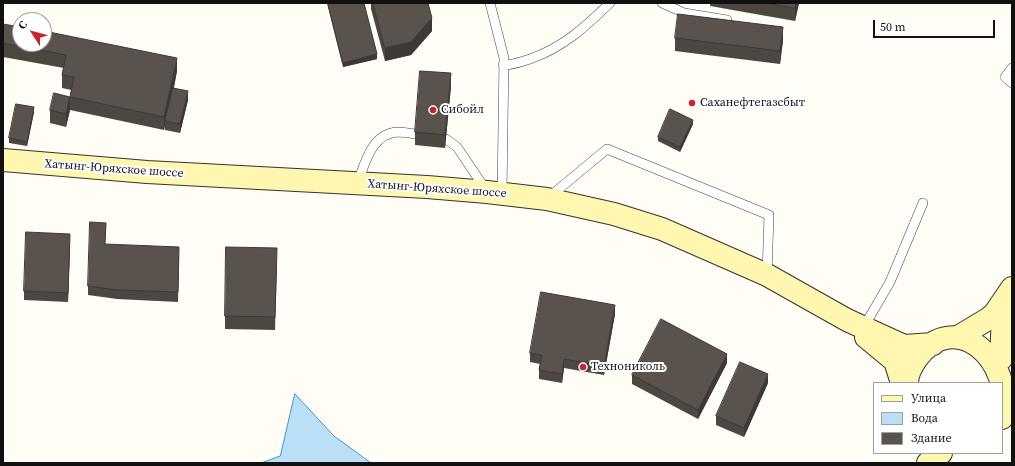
<!DOCTYPE html>
<html>
<head>
<meta charset="utf-8">
<style>
	body { margin:0 }
	#map { position:relative; width:1015px; height:466px; overflow:hidden; background:#fffdf5; font-family:"Source Serif 4",serif }
	canvas { display:block }
	.frame { position:absolute; inset:0; border:4px solid #111; pointer-events:none }
	.legend { position:absolute; left:873px; top:382px; width:130px; height:72px; box-sizing:border-box; background:#fff; border:1px solid #a0a0a0; margin:0; padding:5px 7px; list-style:none; font-size:12px; color:#111 }
	.legend li { display:flex; align-items:center; gap:8px; height:20px }
	.legend b { width:20px; border:1px solid #a0a0a0 }
	.north { position:absolute; left:12px; top:12px; width:40px; height:40px; box-sizing:border-box; background:#fff; border:1px solid #a0a0a0; border-radius:50%; rotate:306deg; font-size:11px; font-weight:700; line-height:16px; text-align:center; color:#111 }
	.north::after { content:''; display:block; margin:auto; width:14px; height:18px; background:#c4262e; clip-path:polygon(50% 0,100% 100%,50% 72%,0 100%) }
	.scale { position:absolute; left:873px; top:20px; width:122px; height:18px; box-sizing:border-box; border:2px solid #111; border-top:0; padding-left:5px; font-size:12px; line-height:14px; white-space:nowrap; color:#111; -webkit-text-stroke:3px #fff; paint-order:stroke }
</style>
</head>
<body>
<div id="map">
<canvas width="1015" height="466"></canvas>
<div class="frame"></div>
<ul class="legend">
<li><b style="height:5px;background:#fff6b0"></b>Улица</li>
<li><b style="height:11px;background:#b9e0f7"></b>Вода</li>
<li><b style="height:11px;background:#5a524d"></b>Здание</li>
</ul>
<div class="north">С</div>
<div class="scale">50 m</div>
</div>
<script>
const ctx = document.querySelector('canvas').getContext('2d');
ctx.lineJoin = 'round';
function fillPath(path, color) { ctx.fillStyle = color; ctx.fill(path, 'evenodd'); }
function trace(path, color, width, dash) { ctx.strokeStyle = color; ctx.lineWidth = width; ctx.lineCap = dash ? 'butt' : 'round'; ctx.setLineDash(dash || []); ctx.stroke(path); }
function write(font, color, halo, rows, align = 'center') {
  ctx.font = font + ' "Source Serif 4",serif'; ctx.lineWidth = 4; ctx.setLineDash([]); ctx.textBaseline = 'middle'; ctx.strokeStyle = halo; ctx.fillStyle = color; for (const [text, x, y, turn = 0] of rows) {
    ctx.save(); ctx.translate(x, y); ctx.rotate((+turn || 0) * Math.PI / 180); ctx.textAlign = isNaN(turn) ? turn : align; if (halo) ctx.strokeText(text, 0, 0); ctx.fillText(text, 0, 0); ctx.restore();
  }
}
const water = new Path2D(`
	M295 394 334 436 371 463H261L280 456Z`);
fillPath(water, '#b9e0f7');
trace(water, '#3f96cf', 1);
const lane = new Path2D(`
	M490 3 504 58 502 193
	M662 3 684 13 727 20
	M503 65C513 65 521 62 530 59 564 47 585 27 610 3
	M1012 68 1005 77 1012 83
	M446 139 457 147 486 190
	M357 184C365 164 371 134 397 132 402 132 409 133 415 134
	M548 198 607 149 769 215 767 275
	M869 329V318L890 282 923 203`);
const secondary = new Path2D(`
	M3 160 147 172 427 187 487 192 547 199 614 214 662 229 767 275 847 320 904 346 933 344
	M866 337 895 361 902 383
	M958 337 988 319 995 313 1012 288
	M1001 359 1003 315 1009 298
	M907 383C907 374 912 365 917 358 955 307 1015 359 1002 418
	M928 463 936 455 941 453`);
trace(lane, '#444', 10);
trace(secondary, '#333', 24);
trace(lane, '#fff', 9);
trace(secondary, '#fff6b0', 22);
fillPath(new Path2D(`
	M327 3H364L377 59 343 67Z
	M371 3H428L432 31 411 55 385 61 371 9Z
	M710 3H799L795 21 710 6Z
	M3 24 177 71 174 88 188 100 180 133 165 130V125L164 130 70 110 66 127 50 123V110L70 97 71 90 62 88V75L64 68 3 57Z
	M675 38 783 40 780 64 675 51Z
	M451 86 445 148 415 145V132Z
	M34 112 27 146 9 143V138Z
	M693 124 680 152 658 141V137Z
	M70 244 68 302 24 300V291Z
	M105 244 179 256 178 302 117 299 88 295V286Z
	M277 261 275 330 225 329V316Z
	M615 314 604 375 564 368 562 383 539 379V370L540 364 530 362V353Z
	M727 363 698 419 632 384V375Z
	M768 383 744 437 716 425V416Z`), '#4d4742');
fillPath(new Path2D(`
	M796 3H799L795 21V8Z
	M432 18V31L411 55 385 61V48Z
	M783 27V40L780 64V51Z
	M377 54V59L343 67V63Z
	M177 58V71L166 121H165V125L164 130V117Z
	M451 73V86L445 148V135Z
	M188 91V100L180 133V124Z
	M70 97V110L66 127V114Z
	M34 107V112L27 146V142Z
	M693 120V124L680 152V147Z
	M70 234V244L68 302V293Z
	M615 305V314L604 375V366Z
	M727 354V363L698 419V410Z
	M564 359V368L562 383V374Z
	M768 374V383L744 437V428Z`), '#3f3936');
const building = new Path2D(`
	M328 3H364L377 54 343 63Z
	M373 3H428L432 18 411 42 385 48Z
	M766 3H796L795 8Z
	M678 14 783 27 780 51 675 38Z
	M3 24 20 27V44H44V31L177 58 164 117 70 97 74 77 62 75 66 55 3 43Z
	M420 71 451 73 445 135 415 132Z
	M173 88 188 91 180 124 165 121Z
	M54 93 70 97 66 114 50 110Z
	M16 104 34 107 27 142 9 138Z
	M670 109 693 120 680 147 658 137Z
	M90 222 106 223 105 244 179 247 178 292 117 290 88 286Z
	M26 232 70 234 68 293 24 291Z
	M226 247 277 248 275 317 225 316Z
	M541 292 615 305 604 366 564 359 562 374 539 370 542 355 530 353Z
	M661 319 727 354 698 410 632 375Z
	M740 362 768 374 744 428 716 416Z`);
fillPath(building, '#5a524d');
trace(building, '#3f3936', 1);
for (const [x, y, r, color] of [
	[692,103,4,"#c4262e"],
	[433,110,4,"#c4262e"],
	[583,367,4,"#c4262e"]
]) { const dot = new Path2D(); dot.arc(x, y, r, 0, 2 * Math.PI); ctx.fillStyle = color; ctx.fill(dot); trace(dot, '#fff', 1.5); }
write('12px', '#111', '#fff', [
	["Саханефтегазсбыт",700,103],
	["Сибойл",441,110],
	["Технониколь",591,367]
], 'left');
write('12px', '#111', '#fff', [
	["Хатынг-Юряхское шоссе",114,169,4],
	["Хатынг-Юряхское шоссе",437,189,4]
]);
</script>
</body>
</html>
